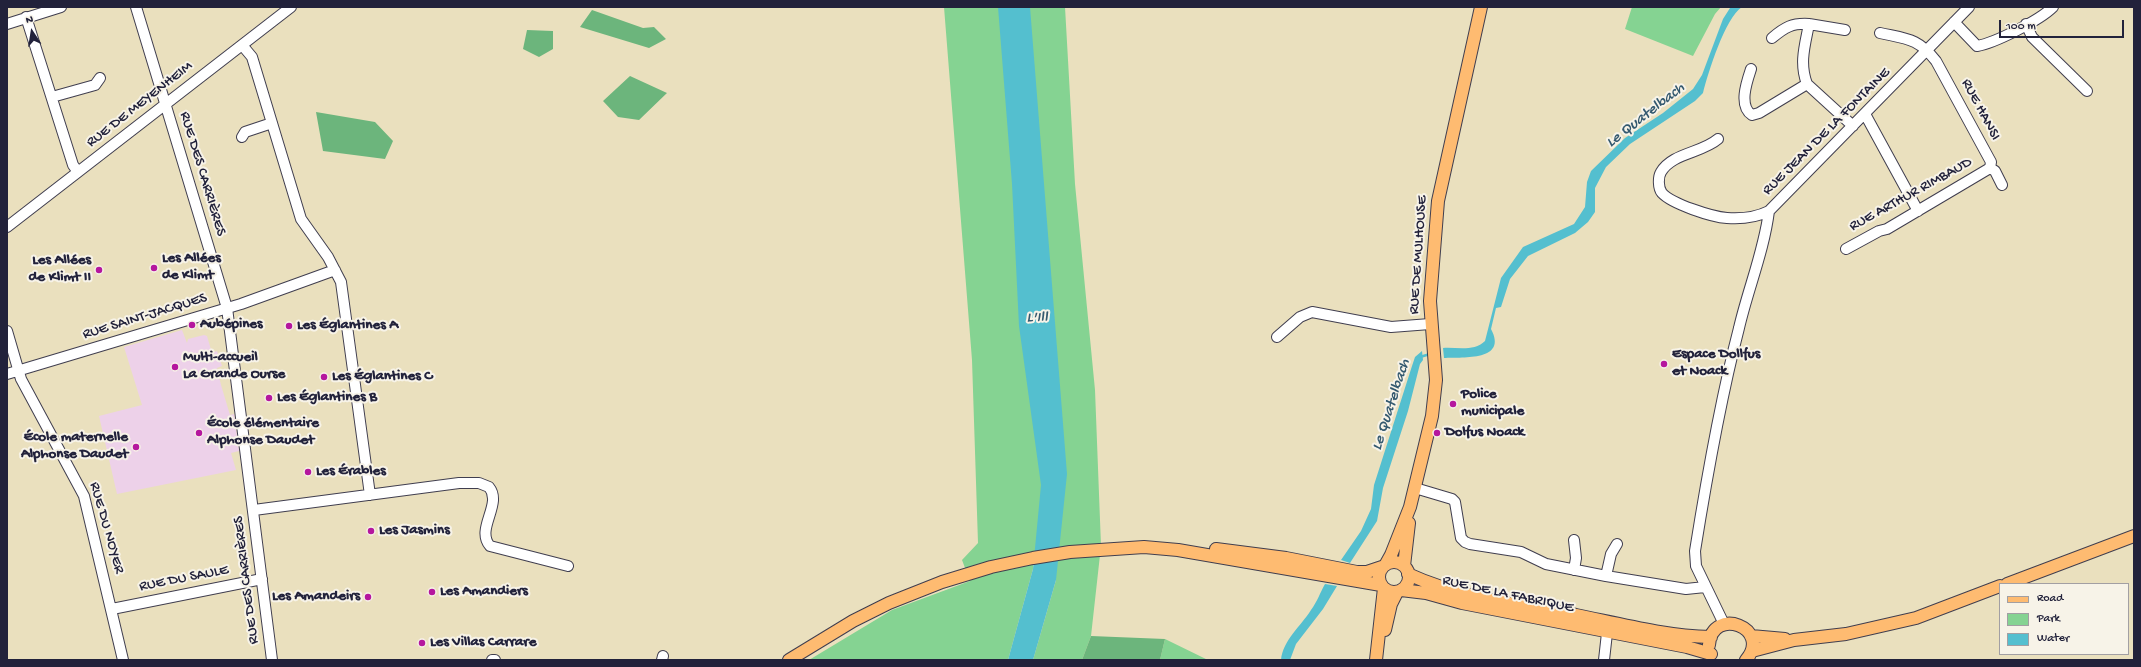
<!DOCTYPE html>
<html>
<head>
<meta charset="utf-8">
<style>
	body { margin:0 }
	#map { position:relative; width:2141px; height:667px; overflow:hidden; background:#eae0be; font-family:"Gochi Hand",sans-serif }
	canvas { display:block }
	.frame { position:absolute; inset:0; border:8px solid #22223b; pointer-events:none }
	.legend { position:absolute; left:1999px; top:583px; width:130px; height:72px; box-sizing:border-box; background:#f7f3e8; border:1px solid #a29fa3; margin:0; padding:5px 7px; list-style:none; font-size:12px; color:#22223b }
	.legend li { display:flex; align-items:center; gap:8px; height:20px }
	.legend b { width:20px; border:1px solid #a29fa3 }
	.north { position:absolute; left:12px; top:12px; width:40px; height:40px; -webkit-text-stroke:3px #f7f3e8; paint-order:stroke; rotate:348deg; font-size:11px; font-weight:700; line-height:16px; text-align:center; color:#22223b }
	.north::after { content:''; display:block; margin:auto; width:14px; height:18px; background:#22223b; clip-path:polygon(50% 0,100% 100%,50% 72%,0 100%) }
	.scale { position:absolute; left:1999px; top:20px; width:125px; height:18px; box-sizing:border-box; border:2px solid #22223b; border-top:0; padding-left:5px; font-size:12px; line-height:14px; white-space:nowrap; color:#22223b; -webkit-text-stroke:3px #f7f3e8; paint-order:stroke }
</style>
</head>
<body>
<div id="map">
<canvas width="2141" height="667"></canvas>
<div class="frame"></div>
<ul class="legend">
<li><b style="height:5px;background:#febb71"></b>Road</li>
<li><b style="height:11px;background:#85d392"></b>Park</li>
<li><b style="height:11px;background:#54bfcf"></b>Water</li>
</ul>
<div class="north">N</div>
<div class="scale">100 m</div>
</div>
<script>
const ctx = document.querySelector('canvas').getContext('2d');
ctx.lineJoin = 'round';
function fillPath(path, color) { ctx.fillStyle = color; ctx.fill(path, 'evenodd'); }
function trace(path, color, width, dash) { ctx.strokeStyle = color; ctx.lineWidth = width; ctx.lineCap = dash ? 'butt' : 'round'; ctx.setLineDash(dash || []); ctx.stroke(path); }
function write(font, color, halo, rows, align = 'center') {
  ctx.font = font + ' "Gochi Hand",sans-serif'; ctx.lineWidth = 4; ctx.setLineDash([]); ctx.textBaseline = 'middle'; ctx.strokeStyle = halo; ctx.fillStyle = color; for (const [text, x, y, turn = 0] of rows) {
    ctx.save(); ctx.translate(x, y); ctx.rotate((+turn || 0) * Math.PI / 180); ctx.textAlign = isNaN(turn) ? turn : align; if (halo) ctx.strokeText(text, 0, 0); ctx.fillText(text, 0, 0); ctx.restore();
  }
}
fillPath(new Path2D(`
	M182 330 187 343 188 339 204 335 207 336 212 353 217 351 222 366 217 368 221 385 230 415 234 414 239 451 231 453 236 470 117 494 99 416 142 405 124 347Z`), '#edd1e9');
fillPath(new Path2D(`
	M944 7H1065L1075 184 1095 390 1101 546 1091 636 1082 660H1033L1056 580 1034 553 1033 569 1008 660H809L892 610 970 581 962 560 978 543 972 360Z
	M1632 7H1721L1715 14 1693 56 1625 29Z
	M1165 639 1208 660H1160Z`), '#85d392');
fillPath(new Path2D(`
	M592 10 643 28 654 27 666 39 649 48 580 27Z
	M527 30 553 31V49L539 57 523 49Z
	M630 76 667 93 639 120 618 117 603 101Z
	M316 112 375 122 393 141 385 159 323 151Z
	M1091 636 1165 639 1160 660H1082Z`), '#6cb57c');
fillPath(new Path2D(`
	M998 7H1030L1067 474 1056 580 1033 660H1008L1033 569 1041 485 1019 326 1012 184Z
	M1742 7C1725 18 1708 73 1703 93L1695 101 1630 144 1606 167 1595 188V212L1588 222 1575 233 1528 256 1510 279 1501 307 1496 308 1491 329C1508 361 1464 357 1444 358L1443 348C1457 347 1474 352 1485 341L1501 278 1523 247 1574 224 1585 207 1587 182 1591 171 1625 138 1663 113 1693 89 1702 75 1723 19 1730 8Z
	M1422 351 1423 360 1420 364 1408 411 1383 488 1377 521 1350 563 1341 560 1361 531 1371 509 1374 485 1412 366 1415 357Z
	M1325 584 1337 586 1323 609 1296 644 1290 660H1281C1283 640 1301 626 1311 610 1317 602 1320 593 1325 584Z`), '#54bfcf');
trace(new Path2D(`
	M1420 357 1430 354`), '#54bfcf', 2.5);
const minor = new Path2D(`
	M136 7 227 308 272 660
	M26 17 73 165 78 172
	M1954 22 1977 46C1995 43 2040 20 2053 7
	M7 24 61 7
	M1809 24 1845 30
	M2026 24 2032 37 2087 91
	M1880 33C1907 39 1918 38 1936 61L1991 162 1990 168
	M242 45 252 57 301 219 328 257 341 282 370 495
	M1751 69C1747 81 1738 106 1752 115L1759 113 1807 84C1799 63 1805 45 1809 24 1792 23 1785 27 1772 38
	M1807 84 1853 126
	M52 97 95 85 100 78
	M1865 114 1918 211
	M242 137 245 132 272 123
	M1718 139C1702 153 1672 153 1661 172 1658 177 1658 188 1662 193 1672 204 1712 217 1727 218 1741 219 1757 217 1769 211L1969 7
	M1990 168 1995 171 2002 185
	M7 227 291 7
	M1846 249 1879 231 1887 229 1990 168
	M7 331 21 379 84 496 123 660
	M1277 337 1300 317 1312 312 1391 327 1430 324
	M7 374 241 304 335 270
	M1415 488 1452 499 1455 502 1461 538 1465 542 1470 544 1521 552 1546 564 1606 576 1686 589 1705 587
	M254 510 459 483H479L489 487C503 504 475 529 490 546L568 566
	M1574 540 1576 558 1574 570
	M1606 576 1611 554 1617 544
	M112 609 262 579
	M1724 624 1696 566 1695 551C1707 476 1720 401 1739 328 1748 289 1764 251 1769 211
	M492 660H495
	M662 660 663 656
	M1604 660 1607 633`);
const major = new Path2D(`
	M1216 549 1286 558 1357 572H1367L1382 567
	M1379 577a15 15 0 1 1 30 0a15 15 0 1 1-30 0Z
	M1386 564 1391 555 1410 507 1432 416 1436 380 1430 301 1438 201 1481 7
	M1404 566 1409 523
	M1408 574C1460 598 1520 605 1576 615 1620 624 1666 636 1711 637
	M2007 584 2134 536
	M1401 590 1426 593 1462 603 1687 647 1711 654
	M1385 630 1391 604 1397 592
	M1751 636 1785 639
	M1709 645C1712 605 1773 628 1746 660
	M1752 651 1794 640 1846 634 1916 618 2000 586
	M789 660 853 621 889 603 942 582 991 567 1033 558 1070 552 1144 547 1178 550 1381 585
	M1376 660 1384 588`);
trace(minor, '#403e4f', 12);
trace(major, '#403e4f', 14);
trace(minor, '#fff', 10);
trace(major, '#febb71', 12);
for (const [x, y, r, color] of [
	[154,268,4,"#b5179e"],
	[99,270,4,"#b5179e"],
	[192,325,4,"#b5179e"],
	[289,326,4,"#b5179e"],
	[1664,364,4,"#b5179e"],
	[175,367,4,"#b5179e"],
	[324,377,4,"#b5179e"],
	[269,398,4,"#b5179e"],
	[1453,404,4,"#b5179e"],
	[199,433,4,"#b5179e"],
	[1437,433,4,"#b5179e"],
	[136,447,4,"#b5179e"],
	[308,472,4,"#b5179e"],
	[371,531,4,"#b5179e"],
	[432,592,4,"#b5179e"],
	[368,597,4,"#b5179e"],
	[422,643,4,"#b5179e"]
]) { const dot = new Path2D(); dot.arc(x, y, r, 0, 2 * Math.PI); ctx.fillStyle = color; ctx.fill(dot); trace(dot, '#f7f3e8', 1.5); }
write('15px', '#22223b', '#f7f3e8', [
	["RUE DE MEYENHEIM",140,105,-38],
	["RUE HANSI",1980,110,62],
	["RUE JEAN DE LA FONTAINE",1827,132,-45],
	["RUE DES CARRIÈRES",202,174,73],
	["RUE ARTHUR RIMBAUD",1911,195,-29],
	["RUE DE MULHOUSE",1419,255,-86],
	["RUE SAINT-JACQUES",145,317,-17],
	["RUE DU NOYER",106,528,74],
	["RUE DU SAULE",184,579,-11],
	["RUE DES CARRIÈRES",247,580,-97],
	["RUE DE LA FABRIQUE",1508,595,12]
]);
write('bold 15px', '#22223b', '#f7f3e8', [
	["Les Allées",162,259],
	["de Klimt",162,276],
	["Les Allées",91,261,"right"],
	["de Klimt II",91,278,"right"],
	["Aubépines",200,325],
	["Les Églantines A",297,326],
	["Espace Dollfus",1672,355],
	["et Noack",1672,372],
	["Multi-accueil",183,358],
	["La Grande Ourse",183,375],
	["Les Églantines C",332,377],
	["Police",1461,395],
	["municipale",1461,412],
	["Les Églantines B",277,398],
	["École élémentaire",207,424],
	["Alphonse Daudet",207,441],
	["Dolfus Noack",1445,433],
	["École maternelle",128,438,"right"],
	["Alphonse Daudet",128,455,"right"],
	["Les Érables",316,472],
	["Les Jasmins",379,531],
	["Les Amandiers",440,592],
	["Les Amandeirs",360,597,"right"],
	["Les Villas Carrare",430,643]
], 'left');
write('italic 16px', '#34596f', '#f7f3e8', [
	["Le Quatelbach",1646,116,-38],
	["L'Ill",1037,319],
	["Le Quatelbach",1392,405,-72]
]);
</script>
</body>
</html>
